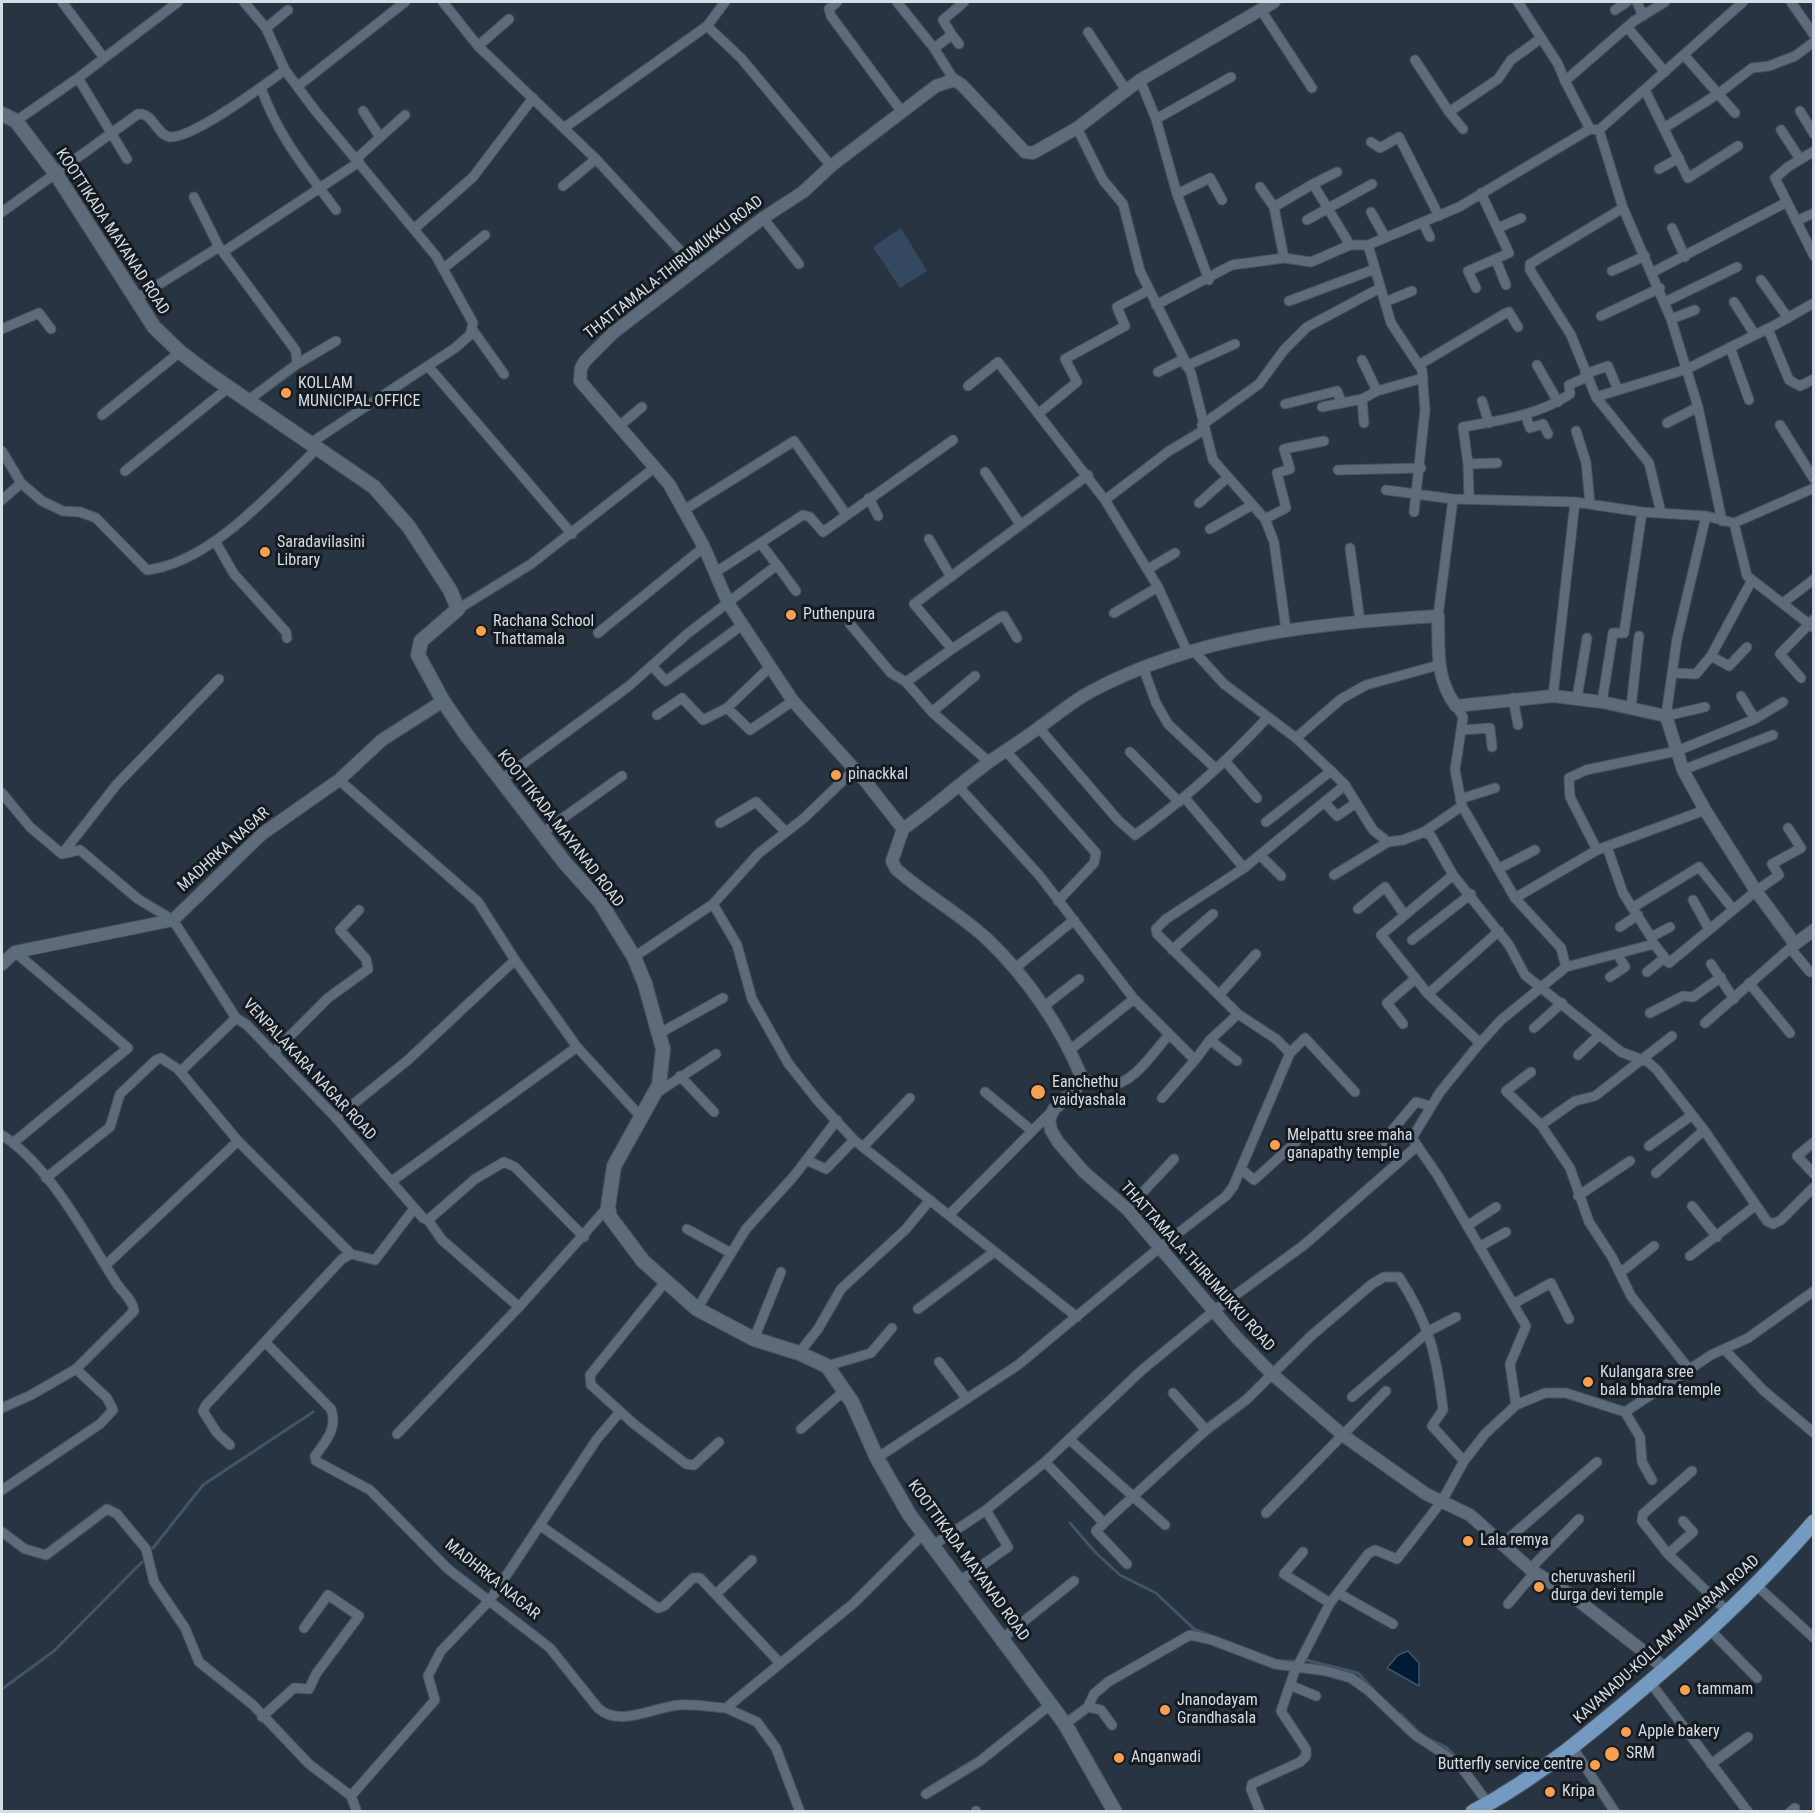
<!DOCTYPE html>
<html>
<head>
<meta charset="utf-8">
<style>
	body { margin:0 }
	#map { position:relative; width:1815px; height:1813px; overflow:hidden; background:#283441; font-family:"Roboto Condensed",sans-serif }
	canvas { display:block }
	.frame { position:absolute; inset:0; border:3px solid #d4dce4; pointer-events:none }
</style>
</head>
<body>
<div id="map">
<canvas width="1815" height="1813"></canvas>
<div class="frame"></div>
</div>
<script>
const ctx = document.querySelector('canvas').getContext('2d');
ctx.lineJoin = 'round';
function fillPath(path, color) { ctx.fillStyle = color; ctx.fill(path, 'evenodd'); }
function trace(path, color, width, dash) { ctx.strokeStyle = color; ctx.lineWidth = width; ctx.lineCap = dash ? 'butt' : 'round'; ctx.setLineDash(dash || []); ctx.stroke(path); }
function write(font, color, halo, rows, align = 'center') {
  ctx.font = font + ' "Roboto Condensed",sans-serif'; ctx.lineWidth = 6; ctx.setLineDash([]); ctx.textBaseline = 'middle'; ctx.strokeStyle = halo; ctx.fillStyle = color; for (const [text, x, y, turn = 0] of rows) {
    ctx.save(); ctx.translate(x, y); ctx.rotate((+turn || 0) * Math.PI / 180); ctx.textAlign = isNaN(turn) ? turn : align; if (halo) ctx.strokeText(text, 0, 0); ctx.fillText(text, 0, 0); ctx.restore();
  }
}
fillPath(new Path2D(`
	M901 228 927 271 900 288 873 247Z`), '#344960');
const water = new Path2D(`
	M1408 1651 1419 1663V1686L1387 1668 1398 1655Z`);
fillPath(water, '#001a36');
trace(water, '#40546a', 1.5);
trace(new Path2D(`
	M1070 1523 1096 1553 1120 1575 1156 1593 1194 1629 1209 1635
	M153 1548 203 1485 313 1412
	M1306 1660 1358 1673 1373 1689
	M1280 1661H1298
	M2 1689 54 1651 142 1562
	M1400 1714 1421 1734
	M1427 1738 1446 1747 1456 1757`), '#40546a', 3);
const minor = new Path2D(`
	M62 2 104 58
	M244 2 266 28 285 70 314 109 436 256 473 323 470 335 455 348 312 442
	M443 2 478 46 596 159 697 269
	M837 2 829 9 831 16 902 112
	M897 2 934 48 954 80
	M1518 2 1558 64 1565 81 1634 21 1665 2
	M1637 2 1643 16
	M1791 2 1814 35
	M1261 10 1312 88
	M1615 10 1627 2
	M707 26 741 58 831 166
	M1627 27 1665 72
	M266 28 288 10
	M1088 32 1126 90
	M952 35 959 44
	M478 46 509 19
	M934 48 952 35 943 20 964 2
	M1684 55 1735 113
	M1415 60 1449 112 1498 79 1511 60 1540 39
	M78 78 127 159
	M1140 80 1156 119 1177 194 1209 280
	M1565 81 1590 129
	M298 86 405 2
	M261 88C279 138 305 168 336 210
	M1645 90 1688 178 1738 146
	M363 111 380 137
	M1800 111 1814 134
	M1449 112 1463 129
	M1156 119 1231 77
	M16 121 78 78 178 2
	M564 128 707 26 725 2
	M1077 128 1103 180 1123 204 1140 271 1191 373 1213 460 1265 519 1274 542 1286 630
	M1664 128 1718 94 1752 68 1769 66 1795 56 1814 42
	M1599 130 1623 208 1671 319 1698 407 1722 521
	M1781 130 1800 159
	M1371 142 1380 148 1399 137 1439 216
	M1814 151 1788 167 1775 178 1814 256
	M356 159 405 115
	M1659 169 1679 158
	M1313 184 1337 172
	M563 186 596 159
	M1260 187 1274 207
	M1177 194 1210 178 1222 200
	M194 197 219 247
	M1623 208 1530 264V270L1571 335 1596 397 1649 463 1661 513
	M2 212 138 114C153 112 156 135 170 137 194 138 264 85 285 70
	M1371 212 1385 237
	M763 218 799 264
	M1307 220 1372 184
	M1796 221 1814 213
	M1423 223 1430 237
	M1498 228 1521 218
	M1672 228 1685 257
	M414 229 473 177 533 98
	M223 252 296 351 297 364 247 401
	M1284 258 1274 207 1313 184 1350 245
	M1496 260 1506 285
	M444 268 485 235
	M1612 271 1645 256
	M1653 272 1787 202
	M1761 280 1788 318
	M1476 288 1468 271 1509 253 1481 193
	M137 298 219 247 223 252 359 162
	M1289 301 1375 269
	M1385 302 1412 291
	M1665 302 1737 267
	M1734 302 1755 335
	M1156 305 1232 265 1284 258 1311 262 1350 245H1368
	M1601 316 1660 288
	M1671 319 1695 310
	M2 329 39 313 51 329
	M472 329 504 374
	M1768 329 1789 380 1800 386 1814 379
	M1730 347 1749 400
	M1362 360 1377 391
	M297 364 336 341
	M1419 365 1504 314 1509 312 1518 327
	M1537 365 1558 402
	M428 366 572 534
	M1186 366 1235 344
	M1158 372 1182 360
	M1585 374 1608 366 1618 390
	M968 386 998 362 1105 500 1158 587 1188 653
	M1596 397 1687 369 1775 325 1814 303
	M1362 399 1364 423
	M1482 401 1489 423
	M1285 404 1337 391 1341 401
	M1322 407 1362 399 1377 391 1423 378
	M1038 414 1077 382 1065 359 1125 326 1117 307 1149 290
	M102 415 180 352
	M1526 416 1530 428 1543 424 1548 434
	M1667 423 1698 407
	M1202 425 1259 384 1284 350 1307 327 1380 288
	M1780 425 1814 479
	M618 427 642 407
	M1576 431 1586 462 1590 504
	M2 451 21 483
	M1468 464 1497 463
	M1338 470 1421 468
	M125 471 228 388
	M985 472 1020 524
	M1386 490 1416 494 1414 512
	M869 498 878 516
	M1469 498 1468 464 1463 427C1501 420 1537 416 1570 394L1569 385 1587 377
	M1453 499 1416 494 1425 410 1422 370 1391 323 1368 245 1459 207 1590 129 1599 130 1743 2
	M2 500 21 483 42 501 63 511 80 512 96 518 147 570C211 563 273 490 319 447
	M1105 500 1169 451 1204 430
	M1199 503 1227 478
	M684 510 794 441 846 514
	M1265 519 1286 508 1277 473 1290 469 1284 449 1324 441
	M1734 523 1747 576 1814 628
	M1210 529 1252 505
	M929 539 951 577
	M215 541 234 574 286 632 287 638
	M761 544 777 565
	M1350 548 1360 621
	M1148 569 1175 553
	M716 572 803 515 810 517 823 532 953 440
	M1783 603 1814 579
	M458 609 531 564 654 468
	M1114 613 1158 587
	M1438 616 1453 499 1575 502 1642 512 1706 516 1734 523 1814 488
	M850 624 891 673 906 682 932 712 989 762
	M598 633 704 547
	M952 649 1000 617 1004 616 1017 638
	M1194 651 1224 684 1296 738 1331 771 1345 785 1373 830 1388 842 1403 840 1424 832 1431 836 1453 875 1509 945 1525 975 1621 1052 1648 1062 1657 1070 1704 1130 1767 1221 1773 1224 1781 1220 1814 1187
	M1711 656 1752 580
	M652 666 666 681 742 625
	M1143 667 1156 703 1168 724 1216 769
	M1673 673 1696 674 1711 656 1729 666 1747 647
	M1801 678 1780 654 1814 619
	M906 682 952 649 914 604 1088 475
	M1553 696 1575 502
	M1513 698 1518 725
	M1577 698 1587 638
	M1602 702 1613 633H1624L1642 512
	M1456 706 1463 717 1455 770 1462 806 1515 898 1561 948 1566 967
	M1631 707 1639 636
	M1705 707 1666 716 1677 639 1706 516
	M727 708 770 667
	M932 712 975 676
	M657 715 682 698 703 720 727 708 750 730 793 701
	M1755 719 1783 702
	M1039 728 1118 820 1135 835C1184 800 1227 761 1268 717
	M1461 730 1490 728 1492 747
	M1296 738 1341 699 1366 685 1439 665
	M1006 751 1096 853 1094 863 1058 901
	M1130 752 1179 802
	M1226 762 1257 798
	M1683 770 1773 735
	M339 780 478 902 515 960 577 1047 641 1117
	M501 780 629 686 687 634 777 565 796 591
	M958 786 1039 875 1134 999 1195 1060 1162 1098
	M2 793 30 827 62 854 80 850 138 899 173 920 236 1018 247 1025 336 1118 423 1218 428 1220 475 1179 504 1162 515 1167 584 1237
	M1184 797 1244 868
	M1460 799 1495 788
	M1324 802 1337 816 1356 803
	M1266 822 1331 771
	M720 823 756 802 785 831
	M1424 832 1462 806
	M542 833 622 776
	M1607 847 1623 893 1651 937
	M1597 850 1570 797 1569 778 1586 770 1677 751 1755 719 1741 696
	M62 854 117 784 219 679
	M1260 855 1281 876
	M1498 869 1535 850
	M1334 875 1388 842
	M1453 875 1381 935 1428 994 1480 1043
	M1515 898 1597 850 1705 810
	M1693 900 1709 929
	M713 904 737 945 752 999 788 1063 818 1101 854 1140 1077 1317
	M1632 908 1699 867 1733 909
	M1358 909 1385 887 1404 914
	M1620 927 1638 915
	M1412 940 1471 894
	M1654 944 1669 963 1756 891 1779 875 1772 864 1801 848 1788 828
	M1790 948 1810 972
	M1172 950 1213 914
	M634 957 713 904 759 853 803 819 855 769
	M1711 964 1734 999
	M1014 969 1074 920
	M1647 972 1663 959
	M1610 977 1625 967 1618 955
	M1749 983 1790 1033
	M1220 994 1256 954
	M1428 994 1499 931
	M1043 1007 1079 979
	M1650 1013 1683 996 1693 997 1721 977
	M1705 1023 1795 944
	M1403 1024 1387 1003 1415 979
	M1534 1028 1562 1003
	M660 1033 723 998
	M1672 1036 1595 1096 1575 1101 1541 1125 1570 1168 1589 1222 1612 1257 1631 1296 1689 1369
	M1210 1040 1237 1061
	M1070 1050 1134 999
	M273 1053 328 998 368 969 366 959 340 930 359 910
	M1290 1053 1305 1038 1355 1092
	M1578 1055 1599 1035
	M1195 1060 1210 1040 1238 1014
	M180 1072 236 1018
	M1531 1072 1506 1091 1541 1125
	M680 1076 714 1112
	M1082 1078C1090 1080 1101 1085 1110 1085 1133 1085 1154 1051 1168 1036
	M658 1092 716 1054
	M985 1092 1031 1130
	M336 1118 408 1060 515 960
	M2 1135C51 1167 86 1236 117 1284 123 1293 133 1300 134 1311L76 1369 31 1395 2 1408
	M1814 1142 1797 1156 1814 1174
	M13 1143 128 1048 15 952
	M1649 1146 1692 1115
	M863 1147 910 1098
	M806 1160 826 1169 854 1140
	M1401 1160 1384 1140 1416 1102 1430 1106
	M1242 1170 1254 1180 1296 1142
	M1656 1173 1704 1130
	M46 1178 110 1127 120 1094 156 1060 161 1058 178 1069 238 1141 351 1254
	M392 1181 577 1047
	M1578 1196 1630 1161
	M1692 1206 1717 1237
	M1127 1209 1174 1159
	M950 1214 1052 1111
	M428 1220 442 1240 519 1307
	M1467 1226 1496 1207
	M687 1229 731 1253
	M1479 1247 1506 1232
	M1690 1256 1755 1206
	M107 1264 238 1141
	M1620 1273 1654 1246
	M666 1281 590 1375 591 1385 634 1424 686 1464 694 1465 719 1442
	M1513 1304 1551 1283 1569 1319
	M697 1309 746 1229 794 1176 837 1120
	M918 1309 994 1252
	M754 1339 781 1272
	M265 1342 331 1409C338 1428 326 1441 315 1456L316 1461 370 1490 448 1569 550 1648 598 1708C619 1728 654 1707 679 1705 694 1704 711 1707 726 1708L854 1603 924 1533
	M1724 1349 1763 1390 1814 1433
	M799 1353 818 1329 841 1289 905 1230 930 1200
	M939 1362 967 1399
	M827 1366 871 1353 892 1328
	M1173 1393 1206 1430
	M1352 1397 1429 1331 1456 1317
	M1516 1405 1510 1364 1526 1326 1438 1176 1412 1138 1440 1092 1480 1043 1501 1020 1566 967 1654 944 1651 937 1670 927
	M1625 1412 1640 1437 1642 1462 1652 1480
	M801 1429 844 1391
	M397 1434 519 1307 608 1207
	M1069 1439 1165 1525
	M230 1445 217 1433 203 1411 206 1405 342 1259 351 1254 375 1260 413 1210
	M877 1458 1018 1365 1159 1248 1226 1196 1233 1187 1290 1053 1276 1039 1238 1014 1157 934 1156 929 1166 919 1244 868 1345 785
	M1045 1462 1104 1523 1096 1531 1127 1564
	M1692 1471 1643 1514 1642 1521 1668 1554 1728 1612
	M2 1490 100 1424 113 1410 107 1398 76 1369
	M1266 1513 1386 1391
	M1104 1523 1206 1430 1246 1400 1311 1336 1372 1284 1384 1277H1399C1429 1323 1437 1356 1443 1410L1432 1426 1464 1461
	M541 1526 658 1608 664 1606 693 1578H700L780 1663
	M2 1532 25 1549 46 1555 107 1509 117 1514 146 1549 154 1582 185 1628 199 1662 253 1705 309 1764 351 1796 357 1812
	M1501 1545 1597 1462
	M932 1546 986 1510 1045 1462 1142 1370 1215 1310 1304 1245 1416 1147
	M1303 1552 1284 1574 1330 1603
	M1668 1554 1693 1532 1683 1521
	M1530 1569 1579 1519
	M960 1581 1008 1547 986 1510
	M1756 1585 1814 1638
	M1338 1593 1393 1624
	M716 1594 752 1560
	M1508 1604 1535 1572
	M1709 1629 1757 1678
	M1003 1638 1074 1581
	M1650 1682 1748 1812
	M1290 1685 1316 1696
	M1088 1707 1101 1710 1112 1725
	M726 1708 757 1722 776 1748 800 1812
	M262 1717 294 1688 309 1689 316 1674 359 1616 328 1595 304 1628
	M1065 1724 1088 1707 1094 1694 1108 1682 1190 1635 1212 1640 1275 1664 1326 1671 1351 1678 1369 1691 1415 1735 1459 1764 1488 1803
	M1573 1748 1615 1812
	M1711 1764 1748 1737
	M926 1794 980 1761 1050 1705
	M351 1796 435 1700 428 1676 441 1651 490 1600 597 1439 620 1412
	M976 1811V1812
	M1260 1812 1251 1789 1252 1784 1300 1762 1306 1756V1749L1281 1711 1294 1673 1330 1603 1368 1554 1375 1550 1397 1559 1442 1501 1464 1461 1485 1434 1516 1405 1545 1393H1566L1625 1412 1711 1355 1748 1338 1814 1291
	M1790 1812 1795 1808`);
const tertiary = new Path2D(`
	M1274 2 1140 80 1077 128 1033 153 1025 152 962 85 954 80 936 86 831 166 803 192 763 218 613 333 585 361 581 368 580 381 669 484 704 547 728 603 793 701 866 782 903 829 892 861 896 869C924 894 959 913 987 939 1027 977 1061 1027 1082 1078L1075 1090 1054 1109 1049 1119 1051 1130 1058 1142 1084 1172 1127 1209 1237 1338 1272 1374 1344 1436 1426 1494 1470 1515 1530 1569 1575 1598 1666 1669
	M903 829C933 808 959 784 989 762 1006 750 1024 739 1041 726 1057 715 1073 701 1090 692 1195 635 1320 623 1438 616 1439 650 1435 678 1456 706L1553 696 1602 702 1666 716 1683 770 1705 810 1756 891 1795 944 1814 930
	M2 964 15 952 173 920 262 834 339 780 382 740 443 701`);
const secondary = new Path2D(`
	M2 114 16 121 56 174 154 327 180 352 209 374 374 487 409 527 450 590 458 609 421 641 418 655 443 701 465 733 565 863 600 902 634 957 645 984 663 1049 659 1085 614 1166 608 1207 610 1217 643 1261 697 1309 754 1339 799 1353 827 1366 852 1402 877 1458 909 1514 1065 1724 1115 1812`);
const primary = new Path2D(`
	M1473 1812C1539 1777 1594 1730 1650 1682 1708 1633 1764 1580 1814 1522`);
trace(minor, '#47525d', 11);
trace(tertiary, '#47525d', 14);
trace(secondary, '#47525d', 16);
trace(primary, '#47525d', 17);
trace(minor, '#5d6b7a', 9);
trace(tertiary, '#5d6b7a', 12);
trace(secondary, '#5d6b7a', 14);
trace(primary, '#749ac2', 15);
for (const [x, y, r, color] of [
	[286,393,6,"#fa9f4f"],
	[265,552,6,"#fa9f4f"],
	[791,615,6,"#fa9f4f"],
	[481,631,6,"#fa9f4f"],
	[836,775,6,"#fa9f4f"],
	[1038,1092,8,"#fa9f4f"],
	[1275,1145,6,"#fa9f4f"],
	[1588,1382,6,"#fa9f4f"],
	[1468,1541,6,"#fa9f4f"],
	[1539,1587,6,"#fa9f4f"],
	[1685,1690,6,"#fa9f4f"],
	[1165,1710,6,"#fa9f4f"],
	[1626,1732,6,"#fa9f4f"],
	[1612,1754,8,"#fa9f4f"],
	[1119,1758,6,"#fa9f4f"],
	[1595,1765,6,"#fa9f4f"],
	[1550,1792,6,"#fa9f4f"]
]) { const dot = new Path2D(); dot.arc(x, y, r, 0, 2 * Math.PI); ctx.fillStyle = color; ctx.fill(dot); trace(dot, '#161b21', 2); }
write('16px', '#d4dce4', '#161b21', [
	["KOOTTIKADA MAYANAD ROAD",112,232,57],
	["THATTAMALA-THIRUMUKKU ROAD",674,268,-38],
	["KOOTTIKADA MAYANAD ROAD",560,829,52],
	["MADHRKA NAGAR",224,850,-42],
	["VENPALAKARA NAGAR ROAD",309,1070,47],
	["THATTAMALA-THIRUMUKKU ROAD",1197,1267,48],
	["KOOTTIKADA MAYANAD ROAD",968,1561,54],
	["MADHRKA NAGAR",492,1580,39],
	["KAVANADU-KOLLAM-MAVARAM ROAD",1667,1640,-42]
]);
write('16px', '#d4dce4', '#161b21', [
	["KOLLAM",298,384],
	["MUNICIPAL OFFICE",298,402],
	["Saradavilasini",277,543],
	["Library",277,561],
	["Puthenpura",803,615],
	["Rachana School",493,622],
	["Thattamala",493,640],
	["pinackkal",848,775],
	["Eanchethu",1052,1083],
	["vaidyashala",1052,1101],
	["Melpattu sree maha",1287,1136],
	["ganapathy temple",1287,1154],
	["Kulangara sree",1600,1373],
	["bala bhadra temple",1600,1391],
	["Lala remya",1480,1541],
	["cheruvasheril",1551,1578],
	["durga devi temple",1551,1596],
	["tammam",1697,1690],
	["Jnanodayam",1177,1701],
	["Grandhasala",1177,1719],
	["Apple bakery",1638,1732],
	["SRM",1626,1754],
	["Anganwadi",1131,1758],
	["Butterfly service centre",1583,1765,"right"],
	["Kripa",1562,1792]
], 'left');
</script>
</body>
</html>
